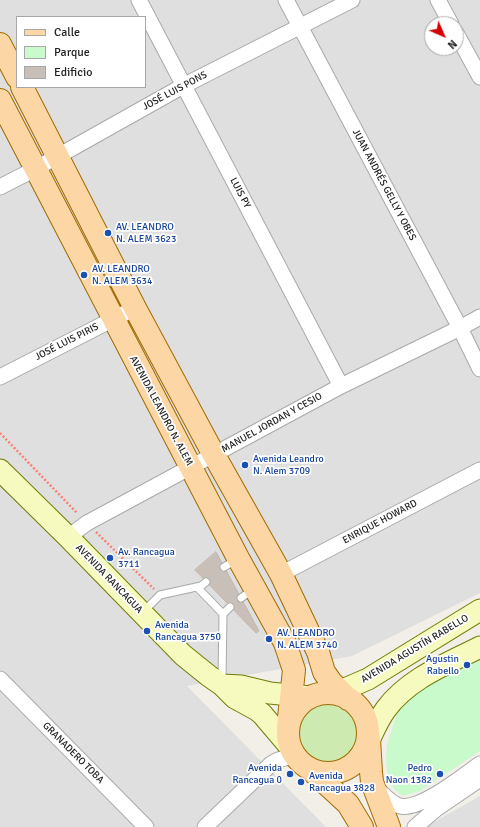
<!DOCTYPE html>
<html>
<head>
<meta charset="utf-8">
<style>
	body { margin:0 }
	#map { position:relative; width:480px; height:827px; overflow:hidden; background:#f2efe9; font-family:Signika,sans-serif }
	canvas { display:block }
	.legend { position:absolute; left:16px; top:16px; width:130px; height:72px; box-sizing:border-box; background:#fff; border:1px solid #a7a7a7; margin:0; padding:5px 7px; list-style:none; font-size:12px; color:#222 }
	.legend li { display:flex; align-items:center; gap:8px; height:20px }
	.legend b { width:20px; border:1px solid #a7a7a7 }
	.north { position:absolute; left:424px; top:16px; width:40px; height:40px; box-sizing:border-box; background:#fff; border:1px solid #a7a7a7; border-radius:50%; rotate:135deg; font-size:11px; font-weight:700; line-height:16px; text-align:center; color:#222 }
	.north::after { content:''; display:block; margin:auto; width:14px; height:18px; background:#d40000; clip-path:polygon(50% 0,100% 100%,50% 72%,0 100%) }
</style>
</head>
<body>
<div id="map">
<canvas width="480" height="827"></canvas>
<ul class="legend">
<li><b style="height:5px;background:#fcd6a4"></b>Calle</li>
<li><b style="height:11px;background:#c8facc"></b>Parque</li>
<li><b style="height:11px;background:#c7bfb8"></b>Edificio</li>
</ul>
<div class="north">N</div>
</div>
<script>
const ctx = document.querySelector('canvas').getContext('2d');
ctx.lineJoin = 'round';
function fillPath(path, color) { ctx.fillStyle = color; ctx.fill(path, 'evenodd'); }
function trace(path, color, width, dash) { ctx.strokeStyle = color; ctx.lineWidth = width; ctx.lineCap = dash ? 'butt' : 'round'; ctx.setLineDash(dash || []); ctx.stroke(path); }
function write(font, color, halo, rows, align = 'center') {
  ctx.font = font + ' Signika,sans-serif'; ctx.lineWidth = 3.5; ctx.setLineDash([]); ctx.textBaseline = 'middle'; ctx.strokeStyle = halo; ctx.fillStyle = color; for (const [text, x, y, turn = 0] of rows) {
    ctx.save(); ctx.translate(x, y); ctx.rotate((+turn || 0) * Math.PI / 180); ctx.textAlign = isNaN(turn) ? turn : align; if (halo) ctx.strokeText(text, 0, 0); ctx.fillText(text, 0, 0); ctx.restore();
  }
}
fillPath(new Path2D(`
	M0 0H480V593L352 656 187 686 326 827H0ZM17 17H145V87H17ZM432 24H456V48H432Z
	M480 796V827H425Z`), '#e0dfdf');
fillPath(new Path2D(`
	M299 733a29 29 0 1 1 58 0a29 29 0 1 1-58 0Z`), '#cdebb0');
fillPath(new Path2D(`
	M480 656V751L420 791 403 796 395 790 388 777 386 761 387 744 396 716 406 699Z`), '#c8facc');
const building = new Path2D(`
	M216 552 259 631 256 633 195 570Z`);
fillPath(building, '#c7bfb8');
trace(building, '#c4b6ab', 1);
const service = new Path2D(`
	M224 567 236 560
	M197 587 223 614
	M241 598 252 590
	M144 611 160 595 201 586 206 582
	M222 680 223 614 230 607`);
const minor = new Path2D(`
	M139 0 341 386
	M286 0 460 328 480 369
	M438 0 451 24
	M456 33 480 77
	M0 187 35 169 183 86 352 0
	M0 377 135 308
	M68 537 87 523 341 386 460 328 480 317
	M281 574 480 470
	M0 679 146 827
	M376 788C383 794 391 804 400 806 420 811 463 776 480 764
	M205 827 271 764C279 758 286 757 295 757
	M415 827 436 809 480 779`);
const secondary = new Path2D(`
	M0 470 68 537 183 655 209 676 222 685 235 698 257 710 262 714 290 747
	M222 685 241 686 270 693 310 697
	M326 693 347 688 368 679 480 610
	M365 749C372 735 377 721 386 709 409 678 447 664 480 647`);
const primary = new Path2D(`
	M0 44 17 77
	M22 87 135 308 214 455 281 574 318 652 324 672 331 682 348 699
	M0 100 238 558 285 643 294 670 288 727
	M288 733a40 40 0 1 1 80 0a40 40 0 1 1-80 0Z
	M369 739 371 772 372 782 389 827
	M310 769 348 804 362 827`);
trace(service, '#a9a9a9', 9);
trace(minor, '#a9a9a9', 17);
trace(secondary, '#707d05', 23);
trace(primary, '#a06b00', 24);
trace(new Path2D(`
	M0 433 77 513
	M96 532 154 589`), '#fa8072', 2.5, [2, 2]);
trace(service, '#fff', 7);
trace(minor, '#fff', 15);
trace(secondary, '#f7fabf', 21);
trace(primary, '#fcd6a4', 22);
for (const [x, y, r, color] of [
	[108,233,4,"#1a4fb4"],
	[84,275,4,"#1a4fb4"],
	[245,465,4,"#1a4fb4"],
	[110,558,4,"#1a4fb4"],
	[147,631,4,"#1a4fb4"],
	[269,639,4,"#1a4fb4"],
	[467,665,4,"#1a4fb4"],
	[290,774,4,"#1a4fb4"],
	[440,774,4,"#1a4fb4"],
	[301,782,4,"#1a4fb4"]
]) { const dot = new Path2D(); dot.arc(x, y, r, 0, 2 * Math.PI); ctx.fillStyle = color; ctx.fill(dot); trace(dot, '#fff', 1.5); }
write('10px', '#222', '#fff', [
	["JOSÉ LUIS PONS",175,91,-28],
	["JUAN ANDRÉS GELLY Y OBES",384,185,62],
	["LUIS PY",240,193,62],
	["JOSÉ LUIS PIRIS",67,342,-27],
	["AVENIDA LEANDRO N. ALEM",161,411,62],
	["MANUEL JORDAN Y CESIO",272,423,-29],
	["ENRIQUE HOWARD",380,522,-28],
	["AVENIDA RANCAGUA",109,579,46],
	["AVENIDA AGUSTÍN RABELLO",415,649,-31],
	["GRANADERO TOBA",73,753,45]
]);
write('10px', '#164399', '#fff', [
	["AV. LEANDRO",116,227],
	["N. ALEM 3623",116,239],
	["AV. LEANDRO",92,269],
	["N. ALEM 3634",92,281],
	["Avenida Leandro",253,459],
	["N. Alem 3709",253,471],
	["Av. Rancagua",118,552],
	["3711",118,564],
	["Avenida",155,625],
	["Rancagua 3750",155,637],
	["AV. LEANDRO",277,633],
	["N. ALEM 3740",277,645],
	["Agustin",459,659,"right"],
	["Rabello",459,671,"right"],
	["Avenida",282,768,"right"],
	["Rancagua 0",282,780,"right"],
	["Pedro",432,768,"right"],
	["Naon 1382",432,780,"right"],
	["Avenida",309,776],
	["Rancagua 3828",309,788]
], 'left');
</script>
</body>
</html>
